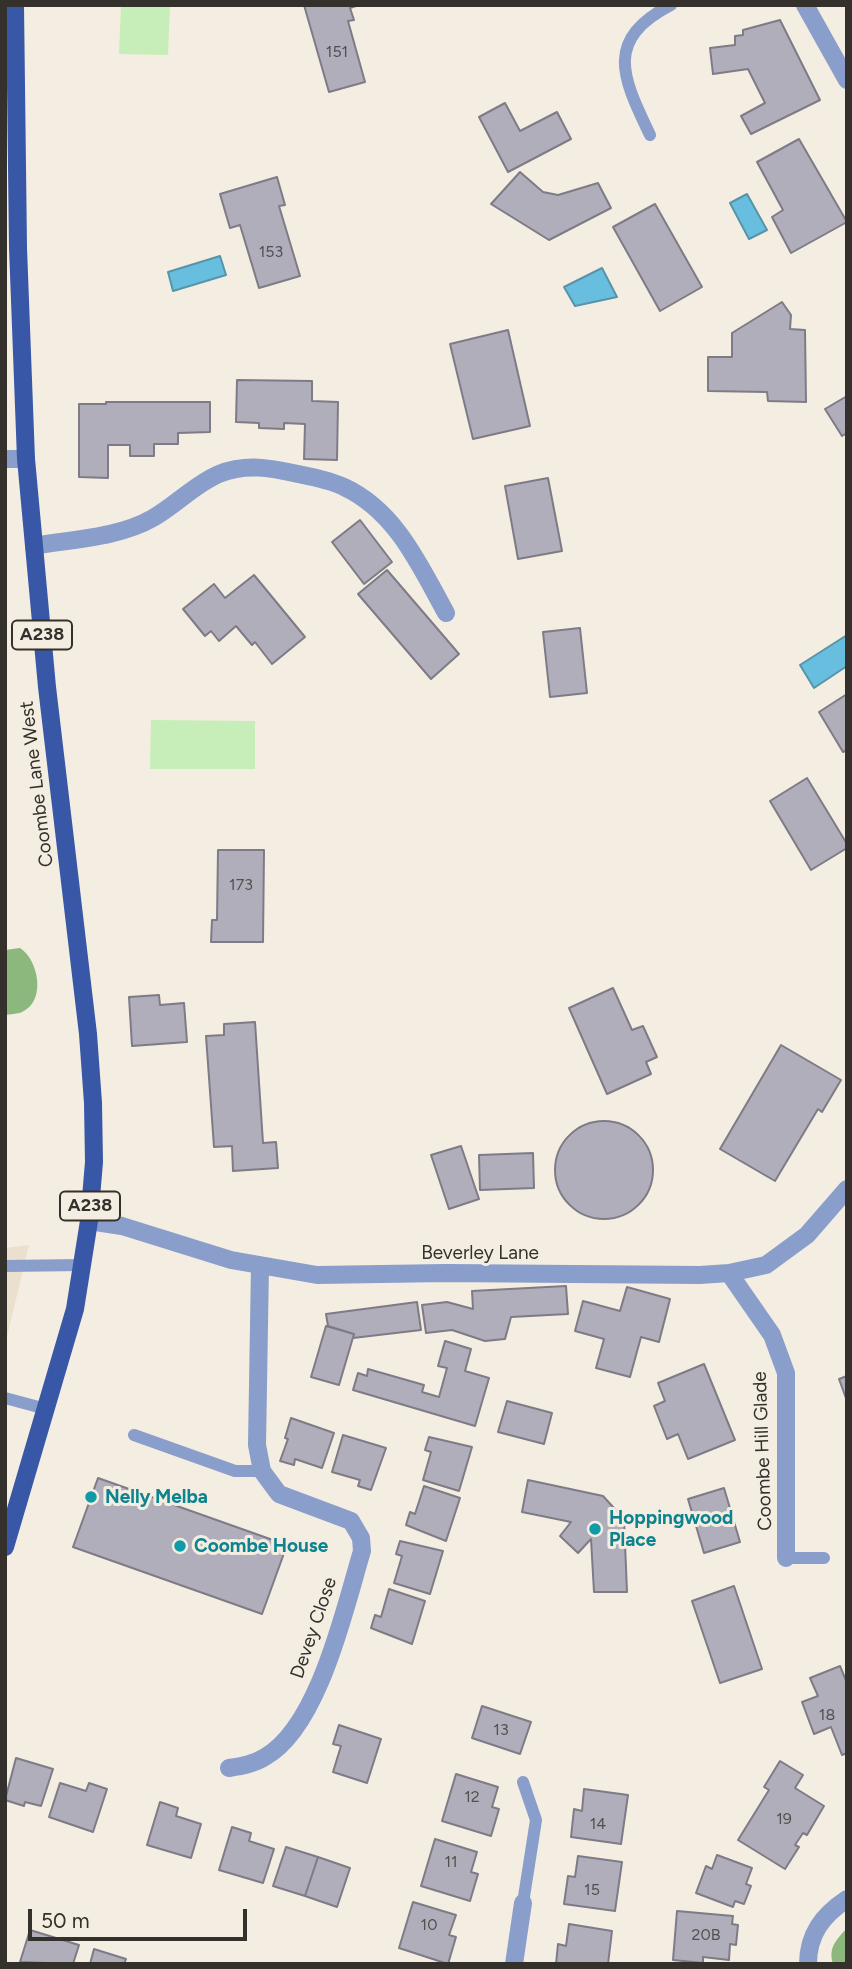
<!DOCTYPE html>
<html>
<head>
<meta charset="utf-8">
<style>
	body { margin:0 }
	#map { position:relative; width:852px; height:1969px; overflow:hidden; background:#f4ede1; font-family:Figtree,sans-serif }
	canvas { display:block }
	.frame { position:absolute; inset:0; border:7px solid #34312d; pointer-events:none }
	.scale { position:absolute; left:28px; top:1909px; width:219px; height:32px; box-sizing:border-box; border:4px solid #34312d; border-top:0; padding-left:9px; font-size:21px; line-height:24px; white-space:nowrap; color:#34312d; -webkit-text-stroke:5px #f4ede1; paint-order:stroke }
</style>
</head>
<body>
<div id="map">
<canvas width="852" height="1969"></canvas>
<div class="frame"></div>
<div class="scale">50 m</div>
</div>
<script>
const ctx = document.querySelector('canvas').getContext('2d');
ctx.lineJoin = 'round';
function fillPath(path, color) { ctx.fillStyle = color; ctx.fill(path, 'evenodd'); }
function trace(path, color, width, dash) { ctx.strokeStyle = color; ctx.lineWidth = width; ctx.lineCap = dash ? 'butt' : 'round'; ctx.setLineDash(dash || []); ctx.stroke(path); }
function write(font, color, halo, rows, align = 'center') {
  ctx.font = font + ' Figtree,sans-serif'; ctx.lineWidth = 6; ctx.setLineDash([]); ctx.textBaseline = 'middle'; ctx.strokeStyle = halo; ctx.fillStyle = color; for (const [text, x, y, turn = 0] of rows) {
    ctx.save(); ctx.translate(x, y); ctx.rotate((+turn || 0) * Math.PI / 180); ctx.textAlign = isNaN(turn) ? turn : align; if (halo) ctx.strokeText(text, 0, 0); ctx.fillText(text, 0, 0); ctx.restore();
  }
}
fillPath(new Path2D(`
	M29 1245 5 1345V1248Z`), '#ebe0cd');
fillPath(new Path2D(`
	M121 5H170L168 55 119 54Z
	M151 720 255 721V769H150Z`), '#c7eeb9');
fillPath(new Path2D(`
	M20 948C38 959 47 1001 22 1012 18 1014 10 1014 5 1015V950Z
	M847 1928V1964H833C828 1948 836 1940 847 1928Z`), '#8db87d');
const water = new Path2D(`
	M747 194 767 230 749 239 730 203Z
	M220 256 226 275 173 291 168 272Z
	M602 268 617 297 575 306 564 287Z
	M847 635V666L814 688 800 665Z`);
fillPath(water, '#68bede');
trace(water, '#5894a9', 2);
const building = new Path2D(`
	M304 5H359L350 8 354 20 348 21 365 82 329 92Z
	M780 20 820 100 751 134 741 116 765 103 748 69 713 74 710 48 735 45V36L743 35V30Z
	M505 103 520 131 557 112 571 139 508 172 479 117Z
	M799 139 847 222 791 253 772 217 783 210 757 162Z
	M520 172 543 192 558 195 598 183 611 208 549 240 491 204Z
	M277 177 285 205 279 206 300 276 259 288 240 225 230 228 220 194Z
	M655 204 702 287 660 311 613 227Z
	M782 302 791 315 790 329 805 330 806 402 768 401 767 392 708 391V357H732V333Z
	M508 330 530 426 473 439 450 344Z
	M237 380 312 381V401L338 402 337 460 304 459 305 424 284 423V429L259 428V423L236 422Z
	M847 396V433L842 436 825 409Z
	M106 402H210V432L178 433V444H154V456H130V445H108V478L79 477V404H106Z
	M548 478 562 551 518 559 505 486Z
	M360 520 392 562 364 584 332 542Z
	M387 570 459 654 431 679 358 594Z
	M254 575 305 637 272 664 255 642 252 645 236 626 219 641 211 631 205 636 183 609 214 584 225 598Z
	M580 628 587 693 550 697 543 632Z
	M847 694V750L843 752 819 712Z
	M807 778 847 844V848L811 870 770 801Z
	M218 850H264L263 942H211L212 920H217Z
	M613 988 632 1030 643 1026 657 1057 646 1062 651 1074 607 1094 569 1008Z
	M159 995 160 1005 184 1003 187 1042 132 1046 129 997Z
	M255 1022 263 1143 276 1142 278 1168 233 1171 232 1146 214 1147 206 1036 224 1035V1024Z
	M781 1045 841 1080 822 1112 818 1109 775 1181 720 1149Z
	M555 1170a49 49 0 1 1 98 0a49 49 0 1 1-98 0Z
	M461 1146 479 1199 449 1209 431 1155Z
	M533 1153 534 1188 480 1190 479 1155Z
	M566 1286 568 1314 511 1317 505 1339 485 1341 452 1330 426 1333 422 1305 447 1302 473 1309 472 1291Z
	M627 1287 670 1299 659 1342 641 1337 630 1377 596 1368 604 1339 575 1331 583 1301 620 1311Z
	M417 1302 421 1330 353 1338 354 1334 328 1326 326 1314Z
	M326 1326 354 1334 339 1385 311 1377Z
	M445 1341 471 1349 465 1371 489 1378 475 1426 353 1390 358 1373 367 1376 368 1369 424 1385 422 1392 439 1397 447 1368 438 1366Z
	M704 1364 735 1440 688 1459 678 1434 667 1439 654 1406 665 1401 658 1383Z
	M847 1376V1401L839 1379Z
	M507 1401 552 1413 544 1444 498 1432Z
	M291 1418 334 1433 322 1468 295 1459 294 1465 280 1461 288 1439 285 1438Z
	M343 1435 386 1448 371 1490 358 1486 360 1480 332 1472Z
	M429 1437 472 1447 459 1491 423 1480 431 1452 425 1450Z
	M98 1478 287 1545 262 1614 73 1547Z
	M528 1480 603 1496 624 1519 627 1592H594L591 1539 578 1553 560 1536 571 1522 522 1512Z
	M424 1486 460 1498 446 1541 406 1525 410 1512 415 1514Z
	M724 1488 740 1542 704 1553 688 1499Z
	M400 1541 443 1551 430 1594 394 1583 402 1556 396 1554Z
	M734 1586 762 1669 720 1683 692 1601Z
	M389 1589 425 1601 412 1644 371 1628 375 1615 381 1617Z
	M840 1666 847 1683V1753L842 1755 831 1727 814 1734 802 1702 818 1696 810 1678Z
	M482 1706 531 1722 520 1754 472 1738Z
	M339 1725 381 1739 367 1783 333 1772 341 1746 333 1744Z
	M16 1758 53 1769 41 1806 25 1802 24 1806 5 1800Z
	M780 1761 803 1775 795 1788 824 1806 807 1835 803 1833 795 1845 799 1847 785 1869 738 1840 769 1790 764 1787Z
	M456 1774 498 1787 492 1807 499 1809 491 1836 442 1821Z
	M60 1783 86 1791 89 1783 107 1789 93 1832 49 1817Z
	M584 1789 628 1795 621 1844 571 1837 574 1809 582 1811Z
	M160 1802 178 1808 176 1816 201 1824 191 1858 147 1845Z
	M232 1827 251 1833 249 1841 274 1849 263 1883 219 1870Z
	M435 1839 477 1852 471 1872 478 1874 470 1901 421 1886Z
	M286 1847 318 1857 305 1896 273 1886Z
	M717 1855 752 1868 746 1884 751 1886 744 1904 735 1901 733 1907 696 1893 706 1866 712 1869Z
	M578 1856 622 1862 615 1911 564 1904 568 1876 575 1877Z
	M318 1857 350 1868 337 1907 305 1896Z
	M413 1902 456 1915 449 1935 456 1937 448 1964 399 1948Z
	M677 1911 733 1916 732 1924 738 1925 736 1945 730 1944 729 1960 703 1957V1963L673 1960Z
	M569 1924 612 1931 608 1964H556L558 1944 566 1946Z
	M30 1930 79 1945 73 1964 20 1962Z
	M94 1949 126 1959 124 1964H90Z`);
fillPath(building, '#b1aebb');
trace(building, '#7e7b87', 2);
trace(new Path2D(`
	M650 135C623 78 603 40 671 5
	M5 1266 82 1265
	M5 1398 46 1409
	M134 1435 235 1471H262
	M786 1558H824
	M523 1782 536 1820 523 1903`), '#899eca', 12);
trace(new Path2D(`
	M805 5 847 80
	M5 459H26
	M34 546C72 539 118 538 153 518 176 505 195 484 219 474 246 463 271 468 298 474 313 477 330 480 344 487 396 511 420 566 446 613
	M89 1221 122 1226 231 1260 317 1275 446 1273 700 1275 729 1273 766 1265 807 1235 847 1189
	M729 1273 772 1335 786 1373V1558
	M229 1768C242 1766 254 1764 265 1757 319 1727 345 1607 362 1551L361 1538 351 1521 279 1494 262 1471 257 1445 260 1265
	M514 1964 523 1903
	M808 1964C808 1934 823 1915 847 1899`), '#899eca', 18);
trace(new Path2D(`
	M5 1547 75 1309 89 1221 94 1162 93 1103 88 1034 47 687 26 459 18 248 15 5`), '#3857a6', 18);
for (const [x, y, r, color] of [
	[91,1497,7,"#0f9aa8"],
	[595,1529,7,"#0f9aa8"],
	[180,1546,7,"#0f9aa8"]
]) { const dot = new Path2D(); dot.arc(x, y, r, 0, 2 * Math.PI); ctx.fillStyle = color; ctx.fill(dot); trace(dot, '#f4ede1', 2.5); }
write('16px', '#535050', null, [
	["151",337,52],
	["153",271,252],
	["173",241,885],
	["18",827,1715],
	["13",501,1730],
	["12",472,1797],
	["19",784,1819],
	["14",598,1824],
	["11",451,1862],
	["15",592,1890],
	["10",429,1925],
	["20B",706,1935]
]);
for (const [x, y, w] of [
	[42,635,60],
	[90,1206,60]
]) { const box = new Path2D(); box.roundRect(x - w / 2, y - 14.5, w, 29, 5); ctx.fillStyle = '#f4ede1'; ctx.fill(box); trace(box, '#34312d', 2); }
write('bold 18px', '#34312d', null, [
	["A238",42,635],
	["A238",90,1206]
]);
write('19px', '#34312d', '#f4ede1', [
	["Coombe Lane West",37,784,-97],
	["Beverley Lane",480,1253],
	["Coombe Hill Glade",763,1451,-92],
	["Devey Close",314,1628,-71]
]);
write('bold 19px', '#0d838f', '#f4ede1', [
	["Nelly Melba",105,1497],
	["Hoppingwood",609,1518],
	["Place",609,1540],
	["Coombe House",194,1546]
], 'left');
</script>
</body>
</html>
